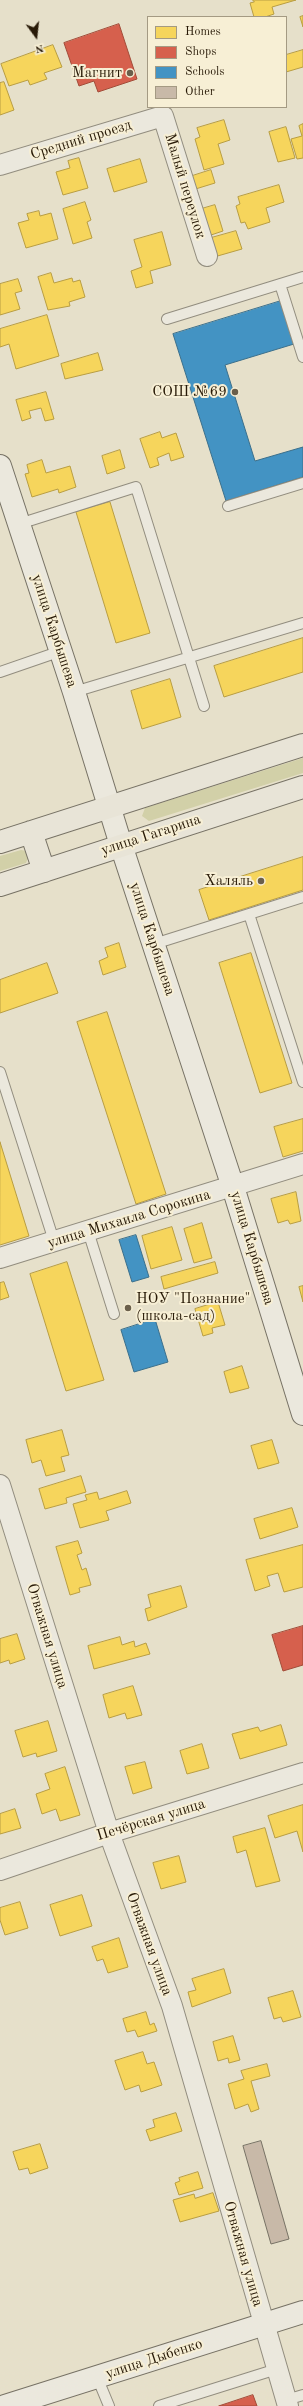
<!DOCTYPE html>
<html>
<head>
<meta charset="utf-8">
<style>
	body { margin:0 }
	#map { position:relative; width:303px; height:2406px; overflow:hidden; background:#e6e0ca; font-family:"Old Standard TT",serif }
	canvas { display:block }
	.legend { position:absolute; left:147px; top:16px; width:140px; height:92px; box-sizing:border-box; background:#f7efd5; border:1px solid #a49a83; margin:0; padding:5px 7px; list-style:none; font-size:12px; color:#281a07 }
	.legend li { display:flex; align-items:center; gap:8px; height:20px }
	.legend b { width:20px; border:1px solid #a49a83 }
	.north { position:absolute; left:16px; top:16px; width:40px; height:40px; -webkit-text-stroke:3px #f7efd5; paint-order:stroke; rotate:165deg; font-size:11px; font-weight:700; line-height:16px; text-align:center; color:#281a07 }
	.north::after { content:''; display:block; margin:auto; width:14px; height:18px; background:#281a07; clip-path:polygon(50% 0,100% 100%,50% 72%,0 100%) }
</style>
</head>
<body>
<div id="map">
<canvas width="303" height="2406"></canvas>
<ul class="legend">
<li><b style="height:11px;background:#f6d55c"></b>Homes</li>
<li><b style="height:11px;background:#d6604d"></b>Shops</li>
<li><b style="height:11px;background:#4393c3"></b>Schools</li>
<li><b style="height:11px;background:#c8b9a8"></b>Other</li>
</ul>
<div class="north">N</div>
</div>
<script>
const ctx = document.querySelector('canvas').getContext('2d');
ctx.lineJoin = 'round';
function fillPath(path, color) { ctx.fillStyle = color; ctx.fill(path, 'evenodd'); }
function trace(path, color, width, dash) { ctx.strokeStyle = color; ctx.lineWidth = width; ctx.lineCap = dash ? 'butt' : 'round'; ctx.setLineDash(dash || []); ctx.stroke(path); }
function write(font, color, halo, rows, align = 'center') {
  ctx.font = font + ' "Old Standard TT",serif'; ctx.lineWidth = 4; ctx.setLineDash([]); ctx.textBaseline = 'middle'; ctx.strokeStyle = halo; ctx.fillStyle = color; for (const [text, x, y, turn = 0] of rows) {
    ctx.save(); ctx.translate(x, y); ctx.rotate((+turn || 0) * Math.PI / 180); ctx.textAlign = isNaN(turn) ? turn : align; if (halo) ctx.strokeText(text, 0, 0); ctx.fillText(text, 0, 0); ctx.restore();
  }
}
fillPath(new Path2D(`
	M303 758V773L149 821 142 816 145 808Z
	M21 850 26 851 28 858 26 863 0 871V856Z`), '#d2d0a8');
const homes = new Path2D(`
	M253 0H296L272 7 274 14 265 17H254L250 3 254 2Z
	M303 16V27L300 17Z
	M53 45 62 67 44 73 47 79 30 85 28 80 9 86 1 64Z
	M303 50V67L286 72V55Z
	M4 82 14 110 0 115V83Z
	M224 120 230 140 218 144 224 164 204 170 195 139 200 137 197 128Z
	M303 124V158L297 159 291 139 302 136 299 126Z
	M286 127 295 158 278 162 269 132Z
	M79 158 88 188 63 195 56 172 70 168 68 161Z
	M140 159 147 182 114 192 107 169Z
	M211 170 215 183 189 191 186 178Z
	M279 185 284 202 266 208 270 222 248 229 245 222 241 223 236 206 240 204 238 197Z
	M85 202 91 220 87 222 92 238 73 244 63 209Z
	M215 205 223 231 205 237 198 210Z
	M39 211 40 216 51 213 58 239 26 248 18 223 29 220 27 214Z
	M236 231 242 249 214 257 204 240Z
	M162 232 171 265 150 271 153 283 136 288 131 271 142 267 134 240Z
	M51 273 54 283 72 278 73 282 80 280 85 297 69 302 70 306 48 310 38 277Z
	M18 279 22 291 15 293 20 309 0 315V284Z
	M47 315 59 356 16 369 9 344 0 347V329Z
	M98 353 103 370 65 379 61 364Z
	M46 392 54 419 45 421 41 408 29 411 31 418 22 421 16 400Z
	M160 432 162 438 176 433 184 457 171 461 169 453 157 458 159 465 150 468 140 439Z
	M120 450 125 468 107 474 102 456Z
	M42 460 46 473 70 466 76 487 59 493 58 489 32 497 25 474 29 473 27 465Z
	M110 502 150 633 116 643 76 512Z
	M303 638V672L224 697 214 666Z
	M170 679 181 717 142 729 131 691Z
	M303 857V890L209 920 199 890Z
	M119 943 126 967 103 975 99 961 108 957 105 948Z
	M251 953 292 1083 260 1093 219 963Z
	M47 963 58 993 0 1013V980Z
	M107 1012 166 1194 136 1204 77 1022Z
	M303 1119V1151L283 1157 274 1127Z
	M0 1142 29 1236 0 1245Z
	M296 1192 301 1221 290 1224 288 1220 278 1223 271 1199Z
	M202 1223 212 1258 194 1263 184 1229Z
	M172 1227 182 1260 151 1269 142 1236Z
	M67 1262 104 1380 66 1391 30 1274Z
	M215 1262 218 1273 164 1289 161 1277Z
	M4 1282 9 1297 0 1300V1283Z
	M303 1286V1302L299 1287Z
	M218 1302 225 1325 212 1328 213 1333 203 1336 195 1309Z
	M242 1366 249 1388 230 1393 224 1372Z
	M62 1430 69 1455 61 1457 65 1471 46 1476 41 1460 32 1463 26 1440Z
	M272 1440 279 1463 258 1469 251 1446Z
	M81 1476 86 1492 66 1498 67 1503 45 1509 39 1489Z
	M127 1491 131 1503 106 1511 109 1520 80 1528 73 1504 87 1500 85 1495 97 1492 99 1499Z
	M292 1508 298 1527 260 1539 254 1519Z
	M78 1541 82 1553 77 1555 82 1570 86 1568 91 1585 79 1588 80 1592 70 1595 56 1547Z
	M303 1545V1587L284 1592 278 1573 267 1576 270 1586 255 1591 246 1560Z
	M181 1586 187 1607 148 1621 145 1609 151 1607 148 1595Z
	M17 1634 25 1659 10 1664 9 1660 0 1663V1639Z
	M120 1637 122 1645 134 1641 135 1647 146 1643 150 1654 94 1669 88 1646Z
	M133 1686 142 1715 127 1719 125 1713 109 1718 103 1695Z
	M48 1721 57 1751 37 1757 36 1753 23 1757 15 1731Z
	M281 1725 287 1745 240 1759 232 1734 258 1727 260 1731Z
	M202 1744 209 1768 187 1774 180 1751Z
	M145 1762 152 1788 133 1794 125 1767Z
	M65 1767 80 1815 60 1821 56 1809 42 1814 36 1794 50 1789 45 1774Z
	M303 1805V1852L297 1831 275 1838 268 1816Z
	M15 1809 21 1828 0 1834V1814Z
	M265 1828 280 1881 256 1887 246 1850 237 1853 233 1837Z
	M179 1856 186 1882 161 1889 153 1863Z
	M82 1895 92 1926 60 1936 50 1905Z
	M20 1902 28 1928 5 1935 0 1920V1908Z
	M119 1938 128 1967 108 1973 103 1959 97 1961 92 1947Z
	M224 1969 231 1993 192 2007 188 1992 196 1990 192 1979Z
	M293 1991 301 2017 283 2022 281 2017 274 2019 268 1998Z
	M146 2012 150 2025 154 2023 157 2031 138 2037 135 2030 127 2032 123 2019Z
	M233 2036 240 2060 229 2063 228 2058 218 2061 213 2042Z
	M143 2052 147 2064 154 2062 162 2085 141 2092 139 2085 125 2090 115 2061Z
	M267 2064 270 2076 251 2081 259 2109 251 2112 248 2104 235 2109 228 2084 244 2079 241 2071Z
	M176 2113 182 2131 150 2141 146 2130 155 2127 153 2120Z
	M40 2144 48 2168 30 2174 28 2168 19 2170 13 2152Z
	M198 2172 203 2188 179 2195 175 2183 180 2181 179 2178Z
	M213 2193 219 2211 180 2222 173 2200 194 2194 195 2198Z`);
fillPath(homes, '#f6d55c');
trace(homes, '#b89d42', 1);
const shops = new Path2D(`
	M119 24 137 79 98 92 94 81 79 86 64 43Z
	M303 1626V1665L283 1671 272 1635Z
	M253 2395 257 2406H219Z`);
fillPath(shops, '#d6604d');
trace(shops, '#a24b38', 1);
const schools = new Path2D(`
	M281 301 294 344 225 365 255 461 303 447V477L226 501 173 334Z
	M136 1235 149 1277 132 1282 119 1240Z
	M155 1319 168 1362 134 1372 121 1330Z`);
fillPath(schools, '#4393c3');
trace(schools, '#3b6f8b', 1);
const building = new Path2D(`
	M261 2141 289 2239 271 2244 243 2146Z`);
fillPath(building, '#c8b9a8');
trace(building, '#777265', 1);
const lane = new Path2D(`
	M280 284 303 357
	M167 319 303 277
	M228 506 303 483
	M19 524 136 487 204 706
	M0 672 61 651
	M74 692 303 623
	M249 914 303 1082
	M154 944 303 897
	M0 1072 54 1241
	M88 1231 114 1314
	M97 2377 109 2406
	M286 2400 303 2395
	M159 2406 277 2369`);
const street = new Path2D(`
	M0 165 163 116 207 256
	M0 1258 303 1164
	M0 1485 109 1833 172 2006 288 2406
	M0 1870 109 1833 303 1773`);
const secondary = new Path2D(`
	M0 466 74 692 121 845 233 1187 303 1414
	M5 2406 303 2312`);
const primary = new Path2D(`
	M31 832 44 871
	M0 842 303 745
	M0 885 303 787`);
trace(lane, '#928d7f', 12);
trace(street, '#928d7f', 22);
trace(secondary, '#777265', 24);
trace(primary, '#777265', 24);
trace(lane, '#ebe8dd', 10);
trace(street, '#ebe8dd', 20);
trace(secondary, '#ebe8dd', 22);
trace(primary, '#e8e4d7', 22);
for (const [x, y, r, color] of [
	[130,73,4,"#6a5f4b"],
	[235,392,4,"#6a5f4b"],
	[261,881,4,"#6a5f4b"],
	[128,1308,4,"#6a5f4b"]
]) { const dot = new Path2D(); dot.arc(x, y, r, 0, 2 * Math.PI); ctx.fillStyle = color; ctx.fill(dot); trace(dot, '#f7efd5', 1.5); }
write('15px', '#281a07', '#f7efd5', [
	["Магнит",122,73],
	["СОШ №69",227,392],
	["Халяль",253,881],
	["НОУ \"Познание\"",136,1299,"left"],
	["(школа-сад)",136,1316,"left"]
], 'right');
write('15px', '#281a07', '#f7efd5', [
	["Средний проезд",81,140,-17],
	["Малый переулок",185,186,73],
	["улица Карбышева",54,631,72],
	["улица Гагарина",151,835,-18],
	["улица Карбышева",152,939,72],
	["улица Михаила Сорокина",129,1219,-17],
	["улица Карбышева",252,1248,73],
	["Отважная улица",47,1636,73],
	["Печёрская улица",151,1820,-17],
	["Отважная улица",149,1944,70],
	["Отважная улица",243,2254,74],
	["улица Дыбенко",154,2359,-18]
]);
</script>
</body>
</html>
